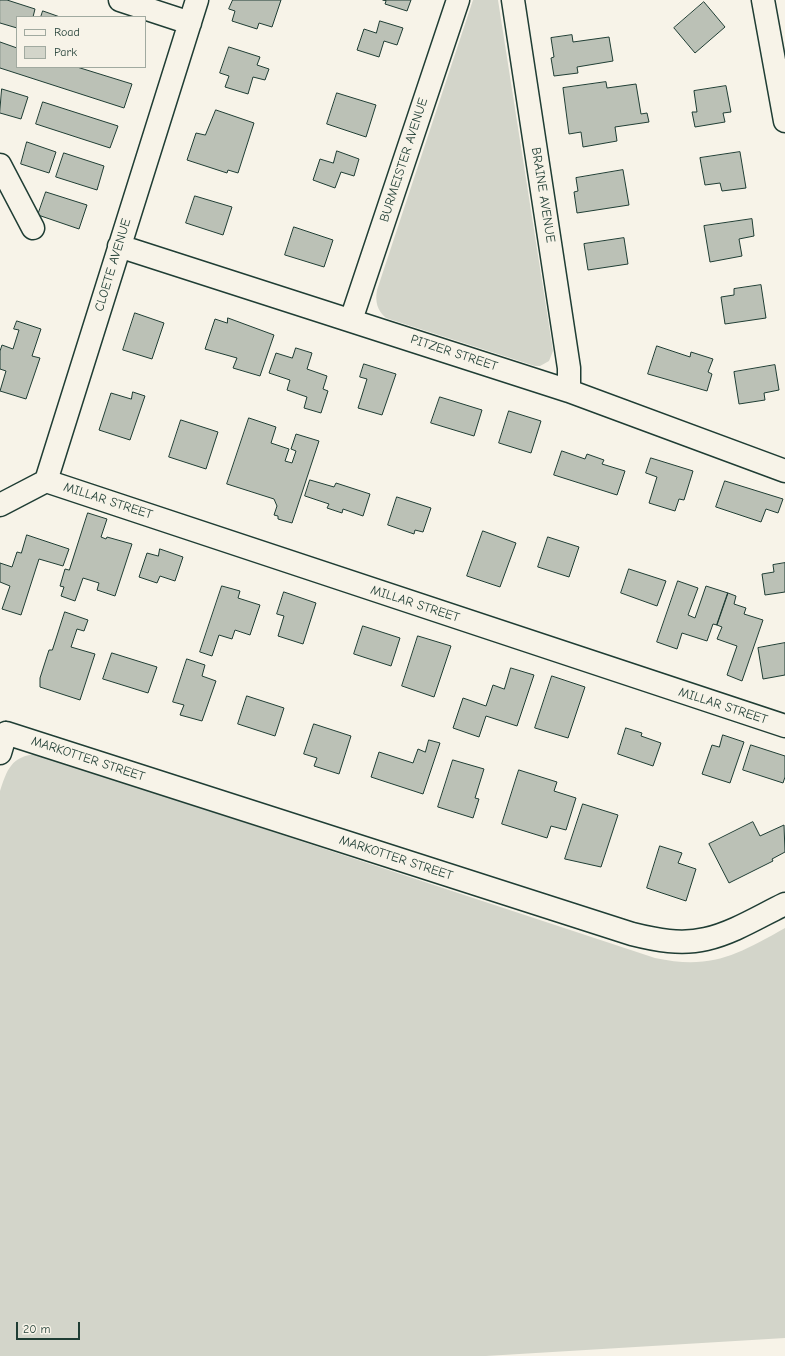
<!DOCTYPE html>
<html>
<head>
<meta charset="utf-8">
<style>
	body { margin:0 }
	#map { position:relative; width:785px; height:1356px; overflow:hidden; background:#f7f3e8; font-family:"Comic Neue",sans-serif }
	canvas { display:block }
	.legend { position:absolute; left:16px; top:16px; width:130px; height:52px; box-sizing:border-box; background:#f7f3e8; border:1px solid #a1aaa0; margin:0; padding:5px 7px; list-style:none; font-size:12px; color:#1f3d34 }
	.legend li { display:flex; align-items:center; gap:8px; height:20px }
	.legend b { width:20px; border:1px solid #a1aaa0 }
	.scale { position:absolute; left:16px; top:1322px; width:64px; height:18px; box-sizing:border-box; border:2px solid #1f3d34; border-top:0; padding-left:5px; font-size:12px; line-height:14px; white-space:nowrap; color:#1f3d34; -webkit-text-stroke:3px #f7f3e8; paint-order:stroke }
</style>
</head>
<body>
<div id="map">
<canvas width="785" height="1356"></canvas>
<ul class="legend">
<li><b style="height:5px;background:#f7f3e8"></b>Road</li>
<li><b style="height:11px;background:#d3d5ca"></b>Park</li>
</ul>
<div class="scale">20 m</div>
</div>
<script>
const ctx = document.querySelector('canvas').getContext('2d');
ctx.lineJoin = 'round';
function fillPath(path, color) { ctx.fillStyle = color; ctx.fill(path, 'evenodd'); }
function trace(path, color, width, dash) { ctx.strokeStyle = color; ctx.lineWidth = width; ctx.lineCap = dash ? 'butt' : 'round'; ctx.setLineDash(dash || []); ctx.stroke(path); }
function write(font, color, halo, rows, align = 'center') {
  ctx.font = font + ' "Comic Neue",sans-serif'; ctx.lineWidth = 3.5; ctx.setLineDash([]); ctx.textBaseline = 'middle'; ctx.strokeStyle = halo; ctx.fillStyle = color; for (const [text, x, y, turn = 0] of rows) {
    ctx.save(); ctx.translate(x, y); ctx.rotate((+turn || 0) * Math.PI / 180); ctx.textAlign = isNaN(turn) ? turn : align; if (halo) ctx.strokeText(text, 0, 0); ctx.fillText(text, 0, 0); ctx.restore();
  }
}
fillPath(new Path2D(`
	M473 0H498L553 351 549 361 540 366H535L386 318C377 310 375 302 377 290Z
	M37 754 655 958C711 970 737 955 785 928V1338L486 1356H0V791C7 770 11 756 37 754Z`), '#d3d5ca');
const building = new Path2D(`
	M0 0H7L35 9 33 17H17V28L0 23Z
	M233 0H281L272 27 259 23 257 29 232 21 235 11 229 9Z
	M383 0H411L407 11 385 4 386 1Z
	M704 2 725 27 695 53 674 28Z
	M43 11 60 17H41Z
	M380 21 403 28 397 45 384 41 379 57 357 50 364 29 376 33Z
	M572 35 573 42 609 37 613 61 577 67 578 73 554 76 551 58 554 57 551 38Z
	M0 42 17 48V67H77L132 84 124 108 0 68Z
	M229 47 260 57 257 65 269 69 265 80 253 77 248 94 225 87 229 76 220 73Z
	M606 82 607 88 636 84 641 114 647 113 649 122 615 127 617 141 583 147 581 132 569 134 563 88Z
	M726 86 731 112 723 113 725 122 695 127 692 112H697L694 91Z
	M2 89 28 97 21 119 0 113Z
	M337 93 376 105 366 137 327 124Z
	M43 102 118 126 110 148 36 124Z
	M216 110 254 123 238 173 228 170 227 173 187 160 196 133 205 135Z
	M27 142 56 152 49 173 21 164Z
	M337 151 359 159 354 176 341 172 335 188 313 180 320 159 333 163Z
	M740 152 746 188 722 191 720 183 705 185 700 158Z
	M64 153 104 166 97 190 56 177Z
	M623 170 629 205 577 213 574 192 578 191 576 178Z
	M46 192 87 205 79 229 38 215Z
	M195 196 232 207 223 235 186 223Z
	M752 219 754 236 739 239 742 256 710 262 704 226Z
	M294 227 333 240 324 267 285 255Z
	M624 238 628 264 588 270 584 244Z
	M761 285 766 318 725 324 721 297 734 295V289Z
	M135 313 164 323 152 359 123 350Z
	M228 318 274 335 260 376 233 368 237 358 205 349 215 319 227 323Z
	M17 321 41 329 32 356 40 358 26 399 0 391 6 371 0 369V351L2 345 13 349 19 330 14 329Z
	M657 346 690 357 691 352 713 359 708 372 712 374 707 391 648 374Z
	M296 348 312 353 307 369 327 376 323 389 328 391 321 413 304 408 307 397 287 390 290 380 269 373 276 353 292 358Z
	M364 364 396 374 382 415 358 408 367 379 360 377Z
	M775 365 779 390 764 393 765 400 739 404 734 372Z
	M133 392 145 396 130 440 99 430 111 393 131 399Z
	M440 397 482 410 474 436 431 423Z
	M509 411 541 421 531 453 499 443Z
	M249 418 276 427 271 443 289 449 285 461 292 463 296 451 291 449 296 434 319 441 292 523 278 519V516L274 515 277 506 274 499 227 484Z
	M181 420 218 432 206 469 169 457Z
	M562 451 585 459 587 454 604 460 602 464 625 471 617 495 554 475Z
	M651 458 693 471 684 500 679 499 675 511 649 503 657 477 646 473Z
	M310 480 334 487 336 483 370 494 363 516 343 509 342 513 327 508 329 504 305 496Z
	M725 481 783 499 778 513 766 509 761 522 716 507Z
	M397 497 431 508 423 532 415 530 414 534 388 525Z
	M88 513 107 519 101 537 106 539 107 537 132 544 115 596 97 590 99 583 83 578 75 601 61 596 64 587 60 586 65 569 69 570Z
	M483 531 516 543 500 587 467 576Z
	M27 535 69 549 63 566 39 559 21 615 2 609 10 586 0 582V563L12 567 17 552 21 553Z
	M548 537 579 547 569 577 538 567Z
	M160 549 183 557 175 581 160 576 157 583 139 577 147 553 158 556Z
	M785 563V592L765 595 762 574 774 572 773 565Z
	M629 569 666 581 657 606 621 593Z
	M678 581 698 588 688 615 695 618 706 586 728 593 717 625 713 624 707 641 682 633 677 649 657 642Z
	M222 586 240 591 238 598 260 605 250 635 235 630 232 639 219 635 212 656 200 652Z
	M284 592 316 603 303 644 278 636 284 616 277 614Z
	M728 593 736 596 734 604 746 608 744 614 763 620 742 681 727 675 737 646 717 639 722 627 717 625Z
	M65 612 88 620 84 631 77 629 71 647 95 654 80 700 40 687V678L49 650H52Z
	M363 626 400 638 391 666 354 654Z
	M418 636 451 646 434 697 402 686Z
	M785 643V675L763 679 758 648Z
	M112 653 157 667 148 693 103 679Z
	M187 659 205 665 202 676 216 681 202 721 180 715 184 705 173 702Z
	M511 668 534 675 517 726 486 716 479 737 453 728 463 698 486 706 493 685 504 689Z
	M552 676 585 687 568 738 535 728Z
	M247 696 284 708 275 736 238 724Z
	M314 724 351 736 339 774 314 766 317 758 304 754Z
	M626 728 642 733 641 736 661 743 653 766 618 754Z
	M723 735 744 742 730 783 702 774 712 745 719 747Z
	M429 740 440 743 423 794 371 777 379 752 413 763 418 749 425 752Z
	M751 745 785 756V777L783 783 743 770Z
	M453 760 484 769 475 798 479 799 473 818 438 807Z
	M519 770 557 782 554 791 576 798 566 830 551 826 547 838 502 824Z
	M583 804 618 815 601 867 565 859Z
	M753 822 760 836 784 825 785 852 772 859 773 861 729 883 709 844Z
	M660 846 682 853 678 863 696 869 686 901 647 888Z`);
fillPath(building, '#bbc1b6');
trace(building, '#1f3d34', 1);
const minor = new Path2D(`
	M120 0 190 23
	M513 0 569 368V391
	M763 0 785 121
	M0 165 33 228
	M119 246 569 391 785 471
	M351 320 458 0
	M46 481 785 726
	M0 505 46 481 197 0
	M6 733 632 934C656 940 681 945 706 939 733 933 760 916 785 904
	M0 753 6 733`);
trace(minor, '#1f3d34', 25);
trace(minor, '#f7f3e8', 22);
write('13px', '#1f3d34', '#f7f3e8', [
	["BURMEISTER AVENUE",404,160,-72],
	["BRAINE AVENUE",543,195,81],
	["CLOETE AVENUE",113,265,-73],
	["PITZER STREET",454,353,18],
	["MILLAR STREET",108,501,18],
	["MILLAR STREET",415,604,18],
	["MILLAR STREET",723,706,18],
	["MARKOTTER STREET",88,759,18],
	["MARKOTTER STREET",396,858,18]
]);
</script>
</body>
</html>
